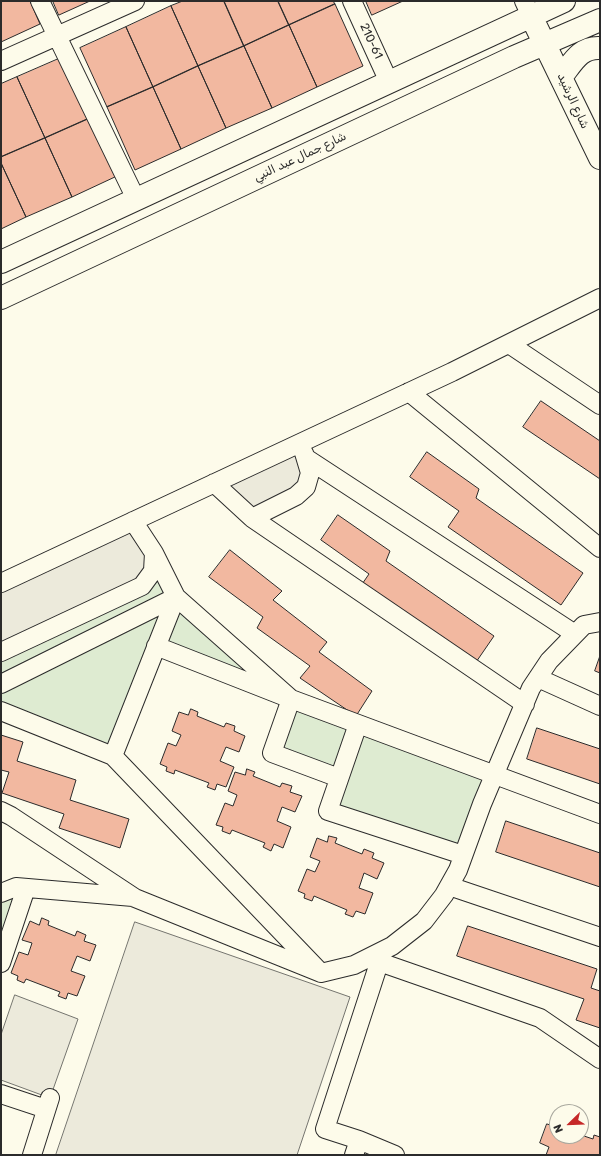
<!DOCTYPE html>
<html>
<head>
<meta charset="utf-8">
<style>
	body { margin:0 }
	#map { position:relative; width:601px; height:1156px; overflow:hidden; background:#fdfbea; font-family:Rubik,sans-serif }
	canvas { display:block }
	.frame { position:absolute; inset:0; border:2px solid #2b2b2b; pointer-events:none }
	.north { position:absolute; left:549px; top:1104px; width:40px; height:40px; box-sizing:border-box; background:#fdfbea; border:1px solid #a9a89e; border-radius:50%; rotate:247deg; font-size:11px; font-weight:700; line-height:16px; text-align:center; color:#2b2b2b }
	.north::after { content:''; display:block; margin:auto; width:14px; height:18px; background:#c62828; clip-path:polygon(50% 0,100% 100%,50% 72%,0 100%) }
</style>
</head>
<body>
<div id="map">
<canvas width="601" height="1156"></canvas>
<div class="frame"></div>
<div class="north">N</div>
</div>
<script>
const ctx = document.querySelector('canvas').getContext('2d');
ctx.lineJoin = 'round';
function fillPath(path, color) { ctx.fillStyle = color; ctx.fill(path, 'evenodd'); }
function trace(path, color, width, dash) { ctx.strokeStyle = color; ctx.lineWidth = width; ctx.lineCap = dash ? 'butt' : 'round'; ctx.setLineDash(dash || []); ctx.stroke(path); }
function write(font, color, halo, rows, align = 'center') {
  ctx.font = font + ' Rubik,"Noto Sans Arabic",sans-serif'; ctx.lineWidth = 3; ctx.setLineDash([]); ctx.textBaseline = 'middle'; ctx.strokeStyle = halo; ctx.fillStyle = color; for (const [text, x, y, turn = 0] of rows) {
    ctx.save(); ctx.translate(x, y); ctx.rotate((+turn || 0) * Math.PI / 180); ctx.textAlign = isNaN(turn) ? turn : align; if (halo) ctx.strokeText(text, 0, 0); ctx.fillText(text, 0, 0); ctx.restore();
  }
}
const green = new Path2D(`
	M153 571 176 597 291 699 494 774 463 855 328 811 339 778 272 753 291 700 156 646 113 756 1 711V652Z
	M16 887 1 963V893Z`);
fillPath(green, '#deebd1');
trace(green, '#74746e', 1);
const parking = new Path2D(`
	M301 443 310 473 296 496 250 516 214 483Z
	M133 521 153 571 1 652V583Z
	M135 922 350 997 297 1155H56Z
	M15 995 78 1019 50 1098 1 1080V1035Z`);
fillPath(parking, '#eceadb');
trace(parking, '#74746e', 1);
const building = new Path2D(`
	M1 1H30L40 24 1 42Z
	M53 1H90L59 15Z
	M183 1H224L244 46 198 66 171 6Z
	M224 1H278L289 25 244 46Z
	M278 1H333L335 4 289 25Z
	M366 1H403L372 15Z
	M335 4 363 66 317 87 289 25Z
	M171 6 198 66 153 87 126 27Z
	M289 25 317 87 272 108 244 46Z
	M126 27 153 87 107 107 80 48Z
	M244 46 272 108 226 128 198 66Z
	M63 57 90 118 45 138 17 77Z
	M198 66 226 128 181 149 153 87Z
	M17 77 45 138 1 157V84Z
	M153 87 181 149 135 170 107 107Z
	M90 118 117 176 72 197 45 138Z
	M45 138 72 197 26 217 1 163V157Z
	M1 163 26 217 1 229Z
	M541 401 600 441V479L523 427Z
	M427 452 479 489 476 498 583 573 561 605 448 527 459 511 410 477Z
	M338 515 390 551 386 561 494 636 472 668 358 590 369 574 321 540Z
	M230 550 282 591 273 600 327 642 319 652 372 691 356 716 300 678 310 666 257 628 263 617 209 577Z
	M600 656V673L595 671Z
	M191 709 198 712 197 716 224 727 226 723 235 726 234 731 245 736 239 752 226 747 220 761 234 767 226 787 217 784 215 790 207 787 209 783 175 770 174 774 166 771 167 767 160 764 168 743 176 746 181 735 172 731 179 712 188 715Z
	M537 728 600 749V784L527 759Z
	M1 735 23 742 17 761 76 780 70 800 129 819 120 848 59 828 64 814 2 793 9 772 1 770Z
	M247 769 255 772 253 776 280 787 282 783 292 786 290 792 302 796 295 812 282 807 277 821 291 827 283 848 274 844 271 851 263 847 265 843 232 830 230 834 222 831 223 827 216 825 225 803 233 806 237 795 228 791 235 772 245 775Z
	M506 821 600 853V887L496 852Z
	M329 836 337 838 335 843 362 854 364 849 374 853 372 858 384 863 377 879 364 873 359 888 373 893 365 914 356 911 353 917 345 914 347 910 314 896 312 901 304 898 305 894 298 891 307 869 315 872 320 861 310 857 317 838 327 842Z
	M42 918 49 921 48 925 75 936 77 931 86 935 84 941 96 945 90 961 77 956 71 971 85 976 77 996 68 993 66 999 58 996 60 992 26 979 24 983 17 980 18 976 11 973 19 952 28 955 32 943 22 940 30 921 39 925Z
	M468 926 597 969 591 988 600 991V1028L576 1020 584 999 457 956Z
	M547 1124 557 1127V1136L581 1135 593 1139 594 1135 600 1137V1155H546L549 1147 540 1143Z`);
fillPath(building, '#f2b8a0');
trace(building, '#2b2b2b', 1);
const street = new Path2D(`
	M40 1 136 199
	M352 1 389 82
	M524 1 531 16
	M1 61 135 1
	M509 344 600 405
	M409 392 600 548
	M306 458 575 634
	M214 483 252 518 296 496 306 487 310 473 304 453
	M252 518 525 704
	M1 583 452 372 600 298
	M156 646 291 699 600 814
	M1 652 142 586 153 571 154 553 133 521
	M538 678 600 706
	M1 684 176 597 291 699 272 753 339 778
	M1 711 113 756 176 597 154 553
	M358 724 328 811 463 855
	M1 811 11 816 135 898 321 973 113 756
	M449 886 600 937
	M1 893 16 887 133 897
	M368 958 540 1018 600 1059
	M1 963 26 888
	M321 973 354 965 392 946 424 921 444 895 458 870 482 804 531 688 549 661 584 625 600 622
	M1 1094 46 1109
	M359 1140 395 1155
	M32 1155 50 1098
	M354 1155 359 1140 325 1129 379 963`);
const secondary = new Path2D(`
	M531 16 600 158
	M562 76C573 62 580 47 600 48
	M1 262 564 1
	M1 298 514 57 600 20`);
trace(street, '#2b2b2b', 20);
trace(secondary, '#2b2b2b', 24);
trace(street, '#fdfbea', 18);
trace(secondary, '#fdfbea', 22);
write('12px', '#2b2b2b', '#fdfbea', [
	["210-61",371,41,65],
	["شارع الرشيد",573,101,65],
	["شارع جمال عبد النبي",300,157,-25]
]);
</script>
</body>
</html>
